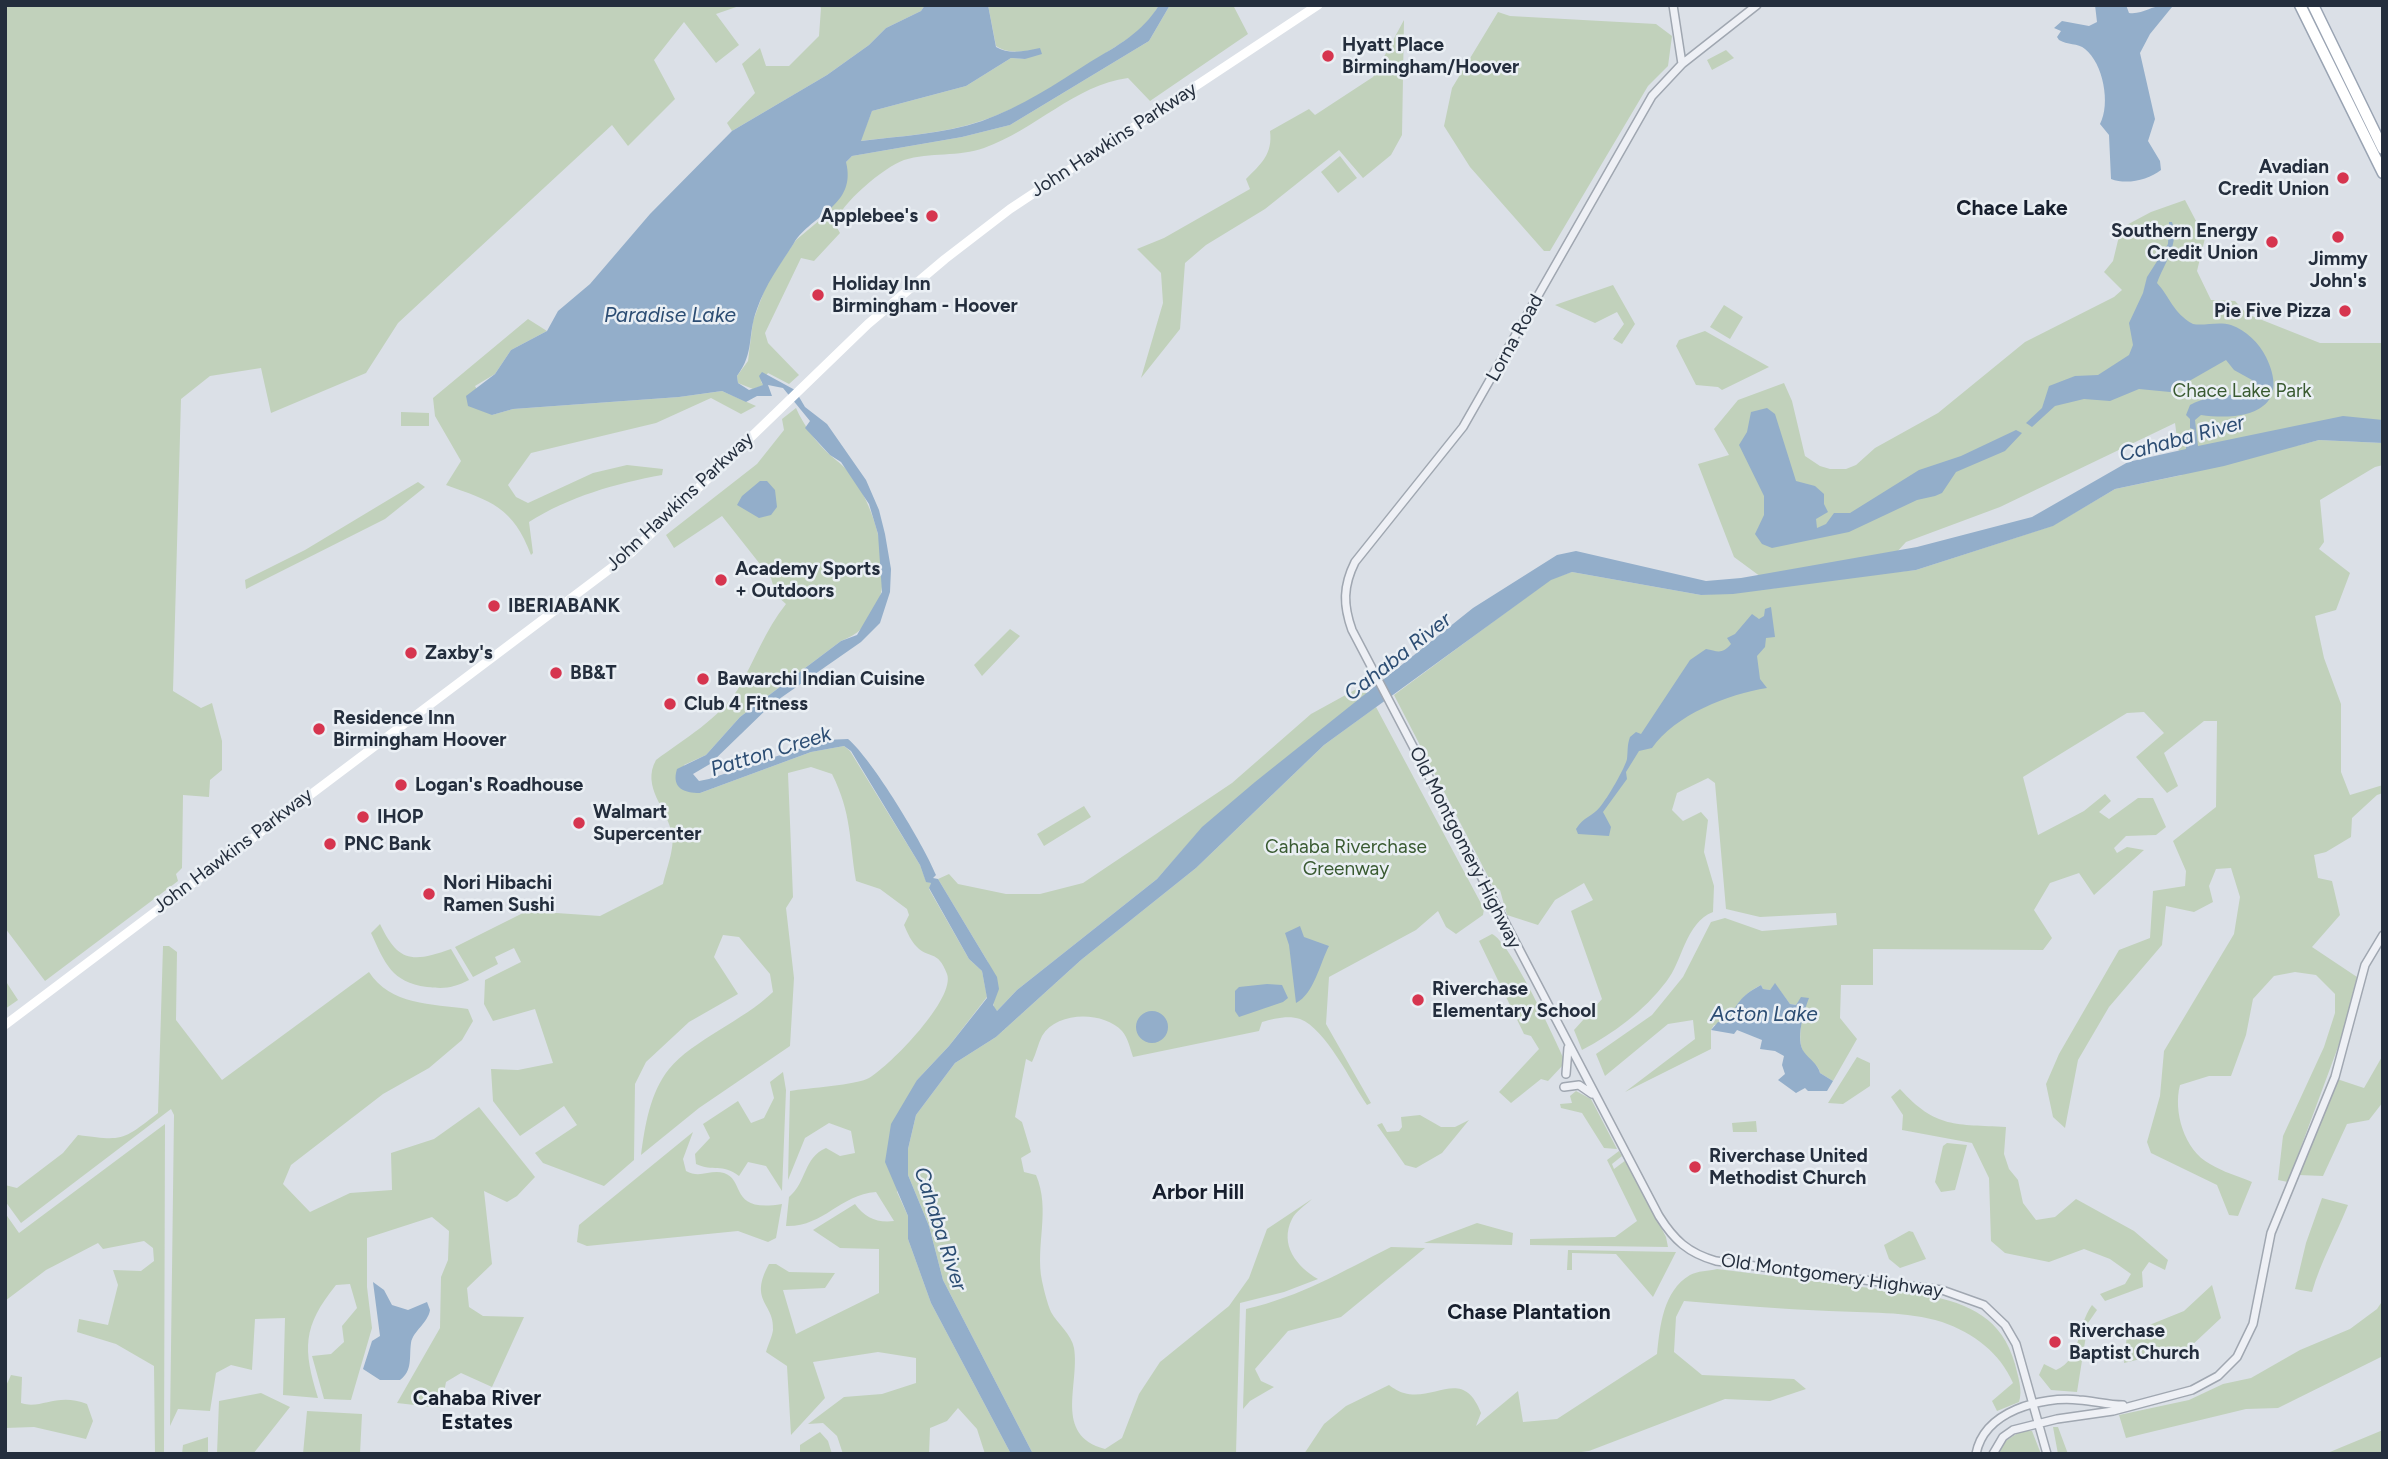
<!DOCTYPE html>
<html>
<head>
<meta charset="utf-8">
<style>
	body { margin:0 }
	#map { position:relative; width:2388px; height:1459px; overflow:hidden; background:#dbe0e7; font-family:Figtree,sans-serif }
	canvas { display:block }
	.frame { position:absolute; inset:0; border:7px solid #242e3d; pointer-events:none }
</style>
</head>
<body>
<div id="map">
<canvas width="2388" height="1459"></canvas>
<div class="frame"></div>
</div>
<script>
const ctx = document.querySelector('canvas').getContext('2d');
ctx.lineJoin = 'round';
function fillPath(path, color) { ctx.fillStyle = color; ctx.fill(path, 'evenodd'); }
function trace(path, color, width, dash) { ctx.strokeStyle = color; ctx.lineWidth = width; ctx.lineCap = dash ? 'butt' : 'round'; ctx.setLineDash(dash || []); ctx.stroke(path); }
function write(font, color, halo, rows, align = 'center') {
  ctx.font = font + ' Figtree,sans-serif'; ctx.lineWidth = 5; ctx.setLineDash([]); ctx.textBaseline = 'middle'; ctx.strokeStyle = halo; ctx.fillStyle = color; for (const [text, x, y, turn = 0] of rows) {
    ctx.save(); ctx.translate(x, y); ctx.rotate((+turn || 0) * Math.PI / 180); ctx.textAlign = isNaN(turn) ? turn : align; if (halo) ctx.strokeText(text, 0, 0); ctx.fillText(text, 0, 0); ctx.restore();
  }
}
fillPath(new Path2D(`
	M10 5H742L716 14 739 45 716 63 684 22 654 60 675 99 628 146 612 125 398 323 366 373 271 413 261 368 210 376 181 399 173 691 201 708 212 703 222 741V770L210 780 209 797 183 795 182 868 176 874 178 881 45 981 5 928V9Z
	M819 5H925L921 11 886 28 869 45 827 75 732 131 727 123 755 93 742 64 760 48 766 66H789L819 36 821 8Z
	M988 5H1159L1150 20 1135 34C1086 65 1036 103 981 121 942 134 901 136 860 141L872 111 966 86 1011 58 1025 59 1040 49C1025 51 1010 55 996 46Z
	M1170 5H1233L1248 34 1150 101 1128 78C1075 85 1035 130 984 148 959 157 930 152 904 160 884 167 840 204 835 224L840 233 814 261 801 258 765 333 768 343 799 375 789 384 768 373 761 382 764 385 753 389 738 383 737 376 748 361 753 321 767 283 796 240 827 214 846 162 852 156 962 137 1010 125 1149 41Z
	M1498 12 1510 16 1656 24 1672 36 1668 66 1648 86 1550 251H1544L1470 167 1444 126 1452 88Z
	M1404 20 1402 135 1391 155 1363 178 1339 150 1265 209 1206 245 1185 263 1180 329 1141 378 1163 303 1161 273 1137 249 1164 238 1250 189 1246 179C1261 164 1273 154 1270 131L1309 109 1315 115 1373 77Z
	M1726 50 1734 58 1712 70 1707 60Z
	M1340 156 1357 178 1338 193 1321 172Z
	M2185 200 2205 238 2197 271 2211 300 2235 301 2247 314 2320 343H2383V434L2320 433 2296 446 2319 440 2383 443V465L2375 467 2320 500 2324 542 2319 549 2350 573 2336 610 2315 616 2324 658 2341 704V772L2350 795 2383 785V793L2377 795 2352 818 2351 837 2326 852 2314 855 2318 878 2332 881 2340 915 2312 947 2357 977 2341 1039 2288 1182 2278 1180 2283 1136 2324 1047 2335 1013V994L2316 975 2295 972 2274 976 2253 999 2246 1035 2231 1076H2209L2180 1085C2173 1111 2184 1150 2210 1164 2223 1172 2238 1176 2252 1182L2238 1216 2229 1215 2217 1185 2151 1153 2147 1142 2160 1096 2164 1051 2234 934 2240 897 2231 868 2216 869 2209 886 2213 902 2194 912 2166 906 2162 945 2109 1007 2078 1060 2065 1128 2053 1117 2046 1084 2059 1054 2119 950 2150 938 2153 891 2185 886 2186 871 2173 841 2216 807 2217 721H2204L2164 753 2178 786 2167 793 2136 757 2164 733 2144 712 2127 713 2023 777 2038 835 2084 811 2105 794 2111 801 2099 812 2109 819 2138 798H2153L2166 827 2156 835 2126 836 2114 848 2117 853 2127 847 2144 850 2094 895 2079 873 2050 883 2034 910 2052 938 2043 950 1873 949V985H1841L1840 1018 1857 1039 1833 1081 1820 1073C1818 1062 1806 1061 1803 1052 1796 1035 1806 1018 1799 1001L1796 1005 1790 1004 1775 984 1770 990 1763 989 1761 985C1740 996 1737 1005 1727 1023L1714 1025 1711 1030V1049L1625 1092 1695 1039 1693 1020 1668 1024 1605 1076 1596 1054 1652 1015 1683 977 1711 922 1725 918 1762 931 1837 925 1836 913 1760 917 1726 909 1715 783 1708 778 1677 793 1672 810 1683 821 1701 812 1708 820 1704 852 1714 886 1713 912C1685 923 1683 961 1666 982 1644 1011 1614 1033 1582 1050L1574 1030 1602 999 1571 911 1593 900 1584 883 1555 900 1538 925 1507 915 1500 890 1493 886 1394 695 1551 579 1572 572 1701 595 1776 588 1734 557 1698 464 1729 455 1714 429 1738 400 1784 383 1792 401 1805 456 1820 466 1830 469H1846L1856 465 1875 448 1938 413 2025 342 2114 297 2122 290 2104 272 2113 261 2121 228 2151 212ZM2175 423 2182 475 2115 489 2052 526 1916 570 1877 574 1906 542 2000 507Z
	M1613 285 1635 324 1622 344 1613 339 1624 324 1617 312 1595 323 1555 305Z
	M1724 305 1743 317 1730 339 1710 327Z
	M528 319 547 331 511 350 495 374 475 386 492 415 513 409 679 397 722 391 756 406 741 414 711 398 656 423 531 453 508 485 516 497 528 503 593 473 627 465 663 469 662 475C617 483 568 497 529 522L533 553 531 555C513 507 491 501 446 485L461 461 435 416 433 398Z
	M1705 331 1769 367 1722 390 1718 387 1696 385 1676 346 1679 340Z
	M796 408C804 426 816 442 830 455 839 463 847 468 853 477 883 521 907 617 841 641L740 717 706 755 684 765 700 793 811 752 844 746 850 751 920 865 926 881 931 883 929 889 969 959 982 971 987 997 949 1046 917 1080 897 1192 908 1216V1239L931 1303 1011 1454H985L977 1429 958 1408 947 1421 930 1428 929 1454H843L837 1436 823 1423 808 1424 844 1397 882 1394 916 1383V1358L878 1352 813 1362 825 1398 791 1435 787 1366 766 1352C768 1345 772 1337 773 1330 775 1303 748 1302 769 1264H776L789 1272 835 1273 825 1288 783 1290 796 1334 879 1293V1249L840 1248 813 1230 855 1204C865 1218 877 1223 894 1221L876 1192C839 1195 824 1227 786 1226L789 1197C807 1182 803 1158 826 1148L840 1156 855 1153 851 1131 829 1123 805 1138 788 1180 790 1091C807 1088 857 1085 869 1078 891 1065 956 998 947 974 938 949 928 959 917 947 911 941 908 934 904 925L909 915 907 909 880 889 856 881C849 840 852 814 832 774L811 767 788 773 793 897 786 908 794 978 790 1046 699 1108 641 1155C645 1125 650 1093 669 1069 693 1040 743 1021 773 992L770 974 739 937 723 935 714 957 738 994 689 1022 646 1062 635 1084 634 1160 604 1186 543 1163 535 1153 577 1125 564 1106 520 1136 493 1101 491 1069 518 1070 553 1063 535 1009 493 1021 484 1004 485 980 521 962 514 948 495 957 498 964 473 977 455 947 527 911 600 916 663 884C666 870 675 848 672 834 667 808 641 787 656 760 684 739 719 719 738 689 755 660 765 630 786 604L776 595 771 578 722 516 674 548 666 535 757 464 784 430 782 419Z
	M401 412 429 413V426H401Z
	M418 482 425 487 385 519 246 589 245 580 305 550Z
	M1010 629 1020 636 982 676 974 665Z
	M1362 686 1367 694 1203 827 1157 879 1017 990 997 1011 994 1009 988 962 938 879 949 874 958 884 1006 894H1040L1083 883 1232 783 1311 714Z
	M1376 707 1484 909 1483 915 1456 934 1446 927 1438 911 1416 930 1329 977 1326 1024 1371 1103 1367 1105C1351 1082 1326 1029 1300 1019 1288 1015 1273 1019 1262 1022L1259 1031 1133 1057C1130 1048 1128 1038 1122 1031 1103 1011 1057 1011 1042 1036 1038 1044 1036 1054 1032 1062L1026 1059 1015 1117 1022 1122 1031 1152 1021 1158 1024 1172 1036 1175C1051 1210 1035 1245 1042 1281 1044 1290 1047 1303 1051 1312 1057 1323 1072 1335 1074 1348 1080 1385 1053 1435 1105 1449L1122 1438 1139 1394 1160 1362 1229 1306 1249 1278 1267 1229 1312 1199C1306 1205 1296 1211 1292 1219 1279 1245 1297 1267 1318 1279L1284 1292 1240 1303 1236 1454H1033L943 1280 929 1226 908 1175V1149L916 1115 955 1063 996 1037 1081 960 1196 868 1324 745Z
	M1084 806 1091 817 1044 846 1037 834Z
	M380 924C398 962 412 963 451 949L469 980C453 988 445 989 427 987 391 982 385 963 371 933Z
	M1492 934C1510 942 1553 1035 1563 1057V1065L1548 1081 1541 1079 1511 1103 1499 1092 1539 1049 1531 1036 1524 1034 1479 941Z
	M163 946H169L177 952 176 1020 222 1080 369 972C390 1005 432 1004 468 1009L473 1021 462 1040 429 1068 383 1094 291 1165 283 1184 310 1212 350 1193 392 1190 391 1153 434 1139 479 1107 535 1177 517 1196 507 1202 484 1191 492 1264 467 1288 469 1307 483 1316 524 1317 492 1387 461 1373 446 1382 441 1408 397 1403 440 1328 441 1277 448 1260 449 1231 432 1217 367 1238V1287L372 1328 351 1400 324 1399 312 1356 331 1354 344 1342 342 1326 357 1308 350 1284 336 1285C302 1327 303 1349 318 1398L283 1395 285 1318 255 1319 252 1370 231 1365 216 1373 210 1411 178 1409 170 1426 174 1115 171 1109 21 1223 5 1201V1185L17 1188 63 1153 78 1135C123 1141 122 1141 158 1113Z
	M5 980 18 1000 5 1009Z
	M2383 1055V1102L2369 1120 2347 1124 2323 1176 2299 1175 2337 1079 2364 1088Z
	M1857 1057 1870 1063V1086L1843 1104 1828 1103Z
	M783 1072 786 1090 782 1191 766 1166 748 1162 739 1176C722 1163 713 1172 696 1164L695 1154 710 1138 703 1124 738 1101 751 1123 764 1118 774 1098 770 1082Z
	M1900 1089C1936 1129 1956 1124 2006 1127L2004 1154 2009 1169 2018 1180 2023 1203 2036 1220 2055 1217 2076 1199 2134 1231 2168 1260 2165 1270 2149 1262 2142 1272 2143 1287 2105 1301 2100 1294 2125 1284 2131 1274 2110 1259 2084 1249 2049 1262 2005 1253 1991 1241 1989 1178 1972 1143 1902 1130 1903 1115 1891 1097Z
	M1576 1091 1591 1099 1617 1149 1604 1148 1582 1113 1561 1108 1560 1104 1572 1103 1570 1096Z
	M1420 1115 1441 1127H1455L1469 1120 1442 1153 1416 1168 1405 1165 1377 1125 1382 1123 1387 1132 1399 1131 1402 1127 1401 1117Z
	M1756 1121 1757 1132H1733L1732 1123Z
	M165 1124 164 1454H155L154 1366 116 1344 77 1332 79 1319 108 1325 118 1285 113 1270 141 1271 154 1261 153 1248 144 1241 103 1249 98 1243 46 1270 5 1301V1213L19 1233Z
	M693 1132 683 1159 686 1171C700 1179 710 1169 724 1173 746 1180 728 1213 782 1204L776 1238 768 1242 738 1231 587 1246 577 1242 579 1225Z
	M1947 1143 1967 1145 1955 1190 1941 1192 1935 1182 1943 1146Z
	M1619 1151 1622 1156 1612 1164 1614 1169 1626 1160 1666 1237 1668 1247 1530 1245V1239L1615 1237 1637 1221 1607 1160Z
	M2322 1198 2348 1205C2336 1235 2321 1261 2312 1292L2295 1289 2306 1243Z
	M1477 1223 1513 1233 1512 1245 1424 1243Z
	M1909 1231 1913 1232 1926 1259 1900 1268 1889 1259 1884 1245Z
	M1391 1247 1425 1248 1341 1317 1288 1331 1255 1369 1261 1381 1274 1387 1250 1401 1243 1409 1246 1309C1302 1296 1341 1272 1391 1247Z
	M1568 1250 1676 1252 1653 1297 1616 1254 1572 1253V1270H1567Z
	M1717 1269 1926 1295C1970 1304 2002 1318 2015 1364 2018 1377 2023 1390 2019 1402L1997 1411 1992 1401 2013 1383C2000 1353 1974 1333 1942 1322 1907 1311 1866 1313 1829 1311 1781 1309 1732 1305 1684 1301L1676 1317 1674 1352 1702 1375 1794 1379 1806 1389 1770 1401 1725 1399 1589 1451 1567 1454H1304L1324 1424 1346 1406 1389 1385C1393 1388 1399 1392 1404 1393 1435 1402 1463 1366 1481 1413L1476 1426 1518 1391 1523 1422 1557 1419 1657 1354C1660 1326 1663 1291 1690 1275 1697 1271 1709 1271 1717 1269Z
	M2212 1285 2221 1318 2190 1347 2124 1363 2127 1334 2184 1311Z
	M2383 1300V1356L2278 1408 2246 1409 2126 1438 2119 1415 2189 1400 2223 1384 2251 1378 2300 1350 2350 1329 2377 1309Z
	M2092 1305 2097 1310 2088 1323 2077 1392 2051 1390 2039 1375 2044 1364 2056 1370C2082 1359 2076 1327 2092 1305Z
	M11 1375 22 1377 21 1403C41 1410 57 1392 87 1404L93 1421 86 1439 34 1427 5 1428V1388Z
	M261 1393 290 1407 253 1454H217L219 1401Z
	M307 1411 362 1414 360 1454H303Z
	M2053 1427H2058L2068 1454H2058Z
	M2383 1430V1454H2325Z
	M2021 1431H2032L2041 1454H1997L2004 1442Z
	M820 1432 828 1441 832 1454H800V1445Z
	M208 1437V1454H182L183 1445Z`), '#c1d1bb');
fillPath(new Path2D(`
	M925 5H988L996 47C1010 55 1025 51 1040 48L1042 54 1025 59 1011 58 966 86 872 111 861 141C901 136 943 134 982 121 1021 107 1056 84 1090 62 1117 46 1143 32 1159 5H1170L1149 41 1010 125 962 137 852 156 846 162C857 206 812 214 794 243 780 265 765 285 757 309 747 335 755 352 737 376L738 383 749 390 763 385 759 376 762 372 795 390 805 407 827 424 866 480 879 510 885 534 891 569 890 592 880 623 861 642 772 704 710 764 693 774 699 781 709 779 825 740 848 739C872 759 924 845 936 875L933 878 938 879 997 977 999 989 993 1005 997 1011 1017 990 1157 879 1202 827 1255 782 1473 608 1557 555 1576 551 1706 581 1741 578 1917 547 2032 517 2128 462 2186 449 2187 438 2195 430 2190 428V419L2186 415 2190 405C2203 397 2219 398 2234 394L2245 398 2252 380 2234 370 2226 360 2170 392 2139 389 2110 401 2084 399 2055 406 2032 427 2026 423 2042 408 2049 386 2075 376 2098 375 2129 355 2133 345 2129 323 2143 293 2147 277 2168 244 2169 222H2172C2180 243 2164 264 2157 283 2170 297 2173 313 2193 324 2205 326 2218 321 2231 325 2246 330 2259 343 2266 357 2293 412 2242 421 2201 415L2195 420 2198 446 2343 416 2383 420V443L2319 440 2224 466 2115 489 2053 526 1916 570 1733 594 1701 595 1572 572 1551 580 1324 745 1196 868 1081 960 996 1037 955 1063 916 1115 908 1149V1175L929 1226 943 1280 1033 1454H1011L931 1303 908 1239V1216L885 1162 891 1124 917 1080 949 1046 987 998 982 971 969 959 929 888 931 883 926 882 920 865 851 751 844 746 811 752 700 793C684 793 671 788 677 769L706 755 740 717 841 641 857 635 882 592 878 534 869 504 841 462 830 455 805 428 810 421 783 388 768 385 772 396H757L746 402 722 391 679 397 513 409 492 415 468 406 466 396 495 374 511 350 547 331 558 311 590 284 650 214 732 131 827 75 869 45 886 28 921 11Z
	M2095 5H2126L2129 13C2146 15 2153 2 2172 7L2150 34 2140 53 2155 119 2148 141 2160 161 2161 170C2148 180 2127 185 2111 179L2109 135 2100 124C2111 104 2103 63 2085 49 2078 43 2067 45 2059 40L2057 37 2061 31 2054 28 2062 21 2089 26 2097 22Z
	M1767 408 1775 414 1796 481 1815 486 1824 494V504L1828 512 1816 519 1817 528 1826 524 1834 513H1850L1919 470 1961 456 2016 430 2022 433 2005 451 1956 472 1942 493 1935 496 1917 500 1849 532 1772 548 1762 544 1755 534 1764 515V496L1739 445 1747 432 1751 412Z
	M760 481H767L775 490 777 507 771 515 759 518 737 505 742 496Z
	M1771 607 1775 637 1766 638 1765 647 1757 656 1760 679 1767 688C1728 694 1675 715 1652 748L1639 751 1626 772 1627 779 1603 812 1611 827 1609 836 1578 834 1576 829C1584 816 1592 817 1600 807 1607 799 1625 768 1627 759 1628 751 1627 745 1630 737L1636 732 1641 734 1690 660 1706 649C1717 651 1722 655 1731 644L1727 638 1735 634 1752 614 1759 619 1764 616 1765 609Z
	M1300 926 1304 937 1329 946C1320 963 1314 994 1296 1003L1289 945 1285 933Z
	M1775 983 1790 1004 1796 1005 1801 997 1809 998C1804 1011 1795 1040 1804 1052 1809 1059 1818 1064 1820 1073L1833 1081 1827 1091H1808L1805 1088 1796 1093 1778 1080 1785 1074 1782 1065 1784 1056 1775 1051 1760 1049 1762 1040 1737 1030 1734 1034 1711 1030 1718 1022 1727 1023C1737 1004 1739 997 1761 985L1763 989 1770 990Z
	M1267 984 1282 985 1288 998 1283 1002 1239 1017 1235 1011V991L1239 987Z
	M1136 1027a16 16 0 1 1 32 0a16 16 0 1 1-32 0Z
	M373 1282 384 1290 392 1305 408 1310 427 1302 430 1310C428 1323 413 1331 411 1343 409 1356 413 1371 400 1380H380L363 1369 372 1341 380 1336Z`), '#93aeca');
const tertiary = new Path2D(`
	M1673 5 1682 64
	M1757 5 1682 64 1652 96 1463 427 1355 562C1343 586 1343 605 1352 630L1659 1216C1674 1240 1688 1253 1716 1261L1942 1290 1984 1305 2005 1325 2016 1344 2047 1454
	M1566 1074 1568 1048
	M1564 1087 1579 1085 1592 1094
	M1976 1454C1984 1411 2041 1396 2079 1400 2094 1401 2108 1405 2123 1405
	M1993 1454 2003 1437 2013 1430 2057 1419 2113 1411 2192 1390 2218 1376 2237 1357 2253 1324 2271 1233 2335 1077 2365 965 2383 935`);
const primary = new Path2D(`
	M2300 5 2383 173
	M2313 5 2383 149`);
trace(tertiary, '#a0a7b1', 10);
trace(primary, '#9aa4b3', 13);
trace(tertiary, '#eef0f5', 7);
trace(new Path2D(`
	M5 1025 631 553 868 324 945 259 1010 209 1318 5`), '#fff', 9);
trace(primary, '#fff', 10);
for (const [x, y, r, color] of [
	[1328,56,7,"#d6354f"],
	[2343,178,7,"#d6354f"],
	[932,216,7,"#d6354f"],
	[2338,237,7,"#d6354f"],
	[2272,242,7,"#d6354f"],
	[818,295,7,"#d6354f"],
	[2345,311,7,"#d6354f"],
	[721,580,7,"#d6354f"],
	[494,606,7,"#d6354f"],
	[411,653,7,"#d6354f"],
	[556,673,7,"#d6354f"],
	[703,679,7,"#d6354f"],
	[670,704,7,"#d6354f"],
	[319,729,7,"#d6354f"],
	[401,785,7,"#d6354f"],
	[363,817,7,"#d6354f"],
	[579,823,7,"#d6354f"],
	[330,844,7,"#d6354f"],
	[429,894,7,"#d6354f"],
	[1418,1000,7,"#d6354f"],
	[1695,1167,7,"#d6354f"],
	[2055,1342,7,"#d6354f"]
]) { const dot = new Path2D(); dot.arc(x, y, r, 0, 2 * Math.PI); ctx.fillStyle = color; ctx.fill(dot); trace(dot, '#eaeff4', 2.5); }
write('bold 19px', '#242e3d', '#eaeff4', [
	["Hyatt Place",1342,45],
	["Birmingham/Hoover",1342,67],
	["Avadian",2329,167,"right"],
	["Credit Union",2329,189,"right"],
	["Applebee's",918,216,"right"],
	["Southern Energy",2258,231,"right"],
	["Credit Union",2258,253,"right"],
	["Jimmy",2338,259,"center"],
	["John's",2338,281,"center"],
	["Holiday Inn",832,284],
	["Birmingham - Hoover",832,306],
	["Pie Five Pizza",2331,311,"right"],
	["Academy Sports",735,569],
	["+ Outdoors",735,591],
	["IBERIABANK",508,606],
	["Zaxby's",425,653],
	["BB&T",570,673],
	["Bawarchi Indian Cuisine",717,679],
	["Club 4 Fitness",684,704],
	["Residence Inn",333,718],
	["Birmingham Hoover",333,740],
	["Logan's Roadhouse",415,785],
	["Walmart",593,812],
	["Supercenter",593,834],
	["IHOP",377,817],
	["PNC Bank",344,844],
	["Nori Hibachi",443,883],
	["Ramen Sushi",443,905],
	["Riverchase",1432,989],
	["Elementary School",1432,1011],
	["Riverchase United",1709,1156],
	["Methodist Church",1709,1178],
	["Riverchase",2069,1331],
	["Baptist Church",2069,1353]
], 'left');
write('19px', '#242e3d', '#eaeff4', [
	["John Hawkins Parkway",1114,140,-33],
	["Lorna Road",1515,338,-61],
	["John Hawkins Parkway",680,502,-43],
	["Old Montgomery Highway",1465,848,63],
	["John Hawkins Parkway",233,851,-37],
	["Old Montgomery Highway",1832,1276,8]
]);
write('19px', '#395a31', '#eaeff4', [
	["Chace Lake Park",2242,391],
	["Cahaba Riverchase",1346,847],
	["Greenway",1346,869]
]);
write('bold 21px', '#171f2e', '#eaeff4', [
	["Chace Lake",2012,209],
	["Arbor Hill",1198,1193],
	["Chase Plantation",1529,1313],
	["Cahaba River",477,1399],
	["Estates",477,1423]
]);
write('italic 21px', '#2c4d73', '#eaeff4', [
	["Paradise Lake",670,316],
	["Cahaba River",2182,439,-15],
	["Cahaba River",1398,657,-38],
	["Patton Creek",771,752,-17],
	["Acton Lake",1764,1015],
	["Cahaba River",940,1229,72]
]);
</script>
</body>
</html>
